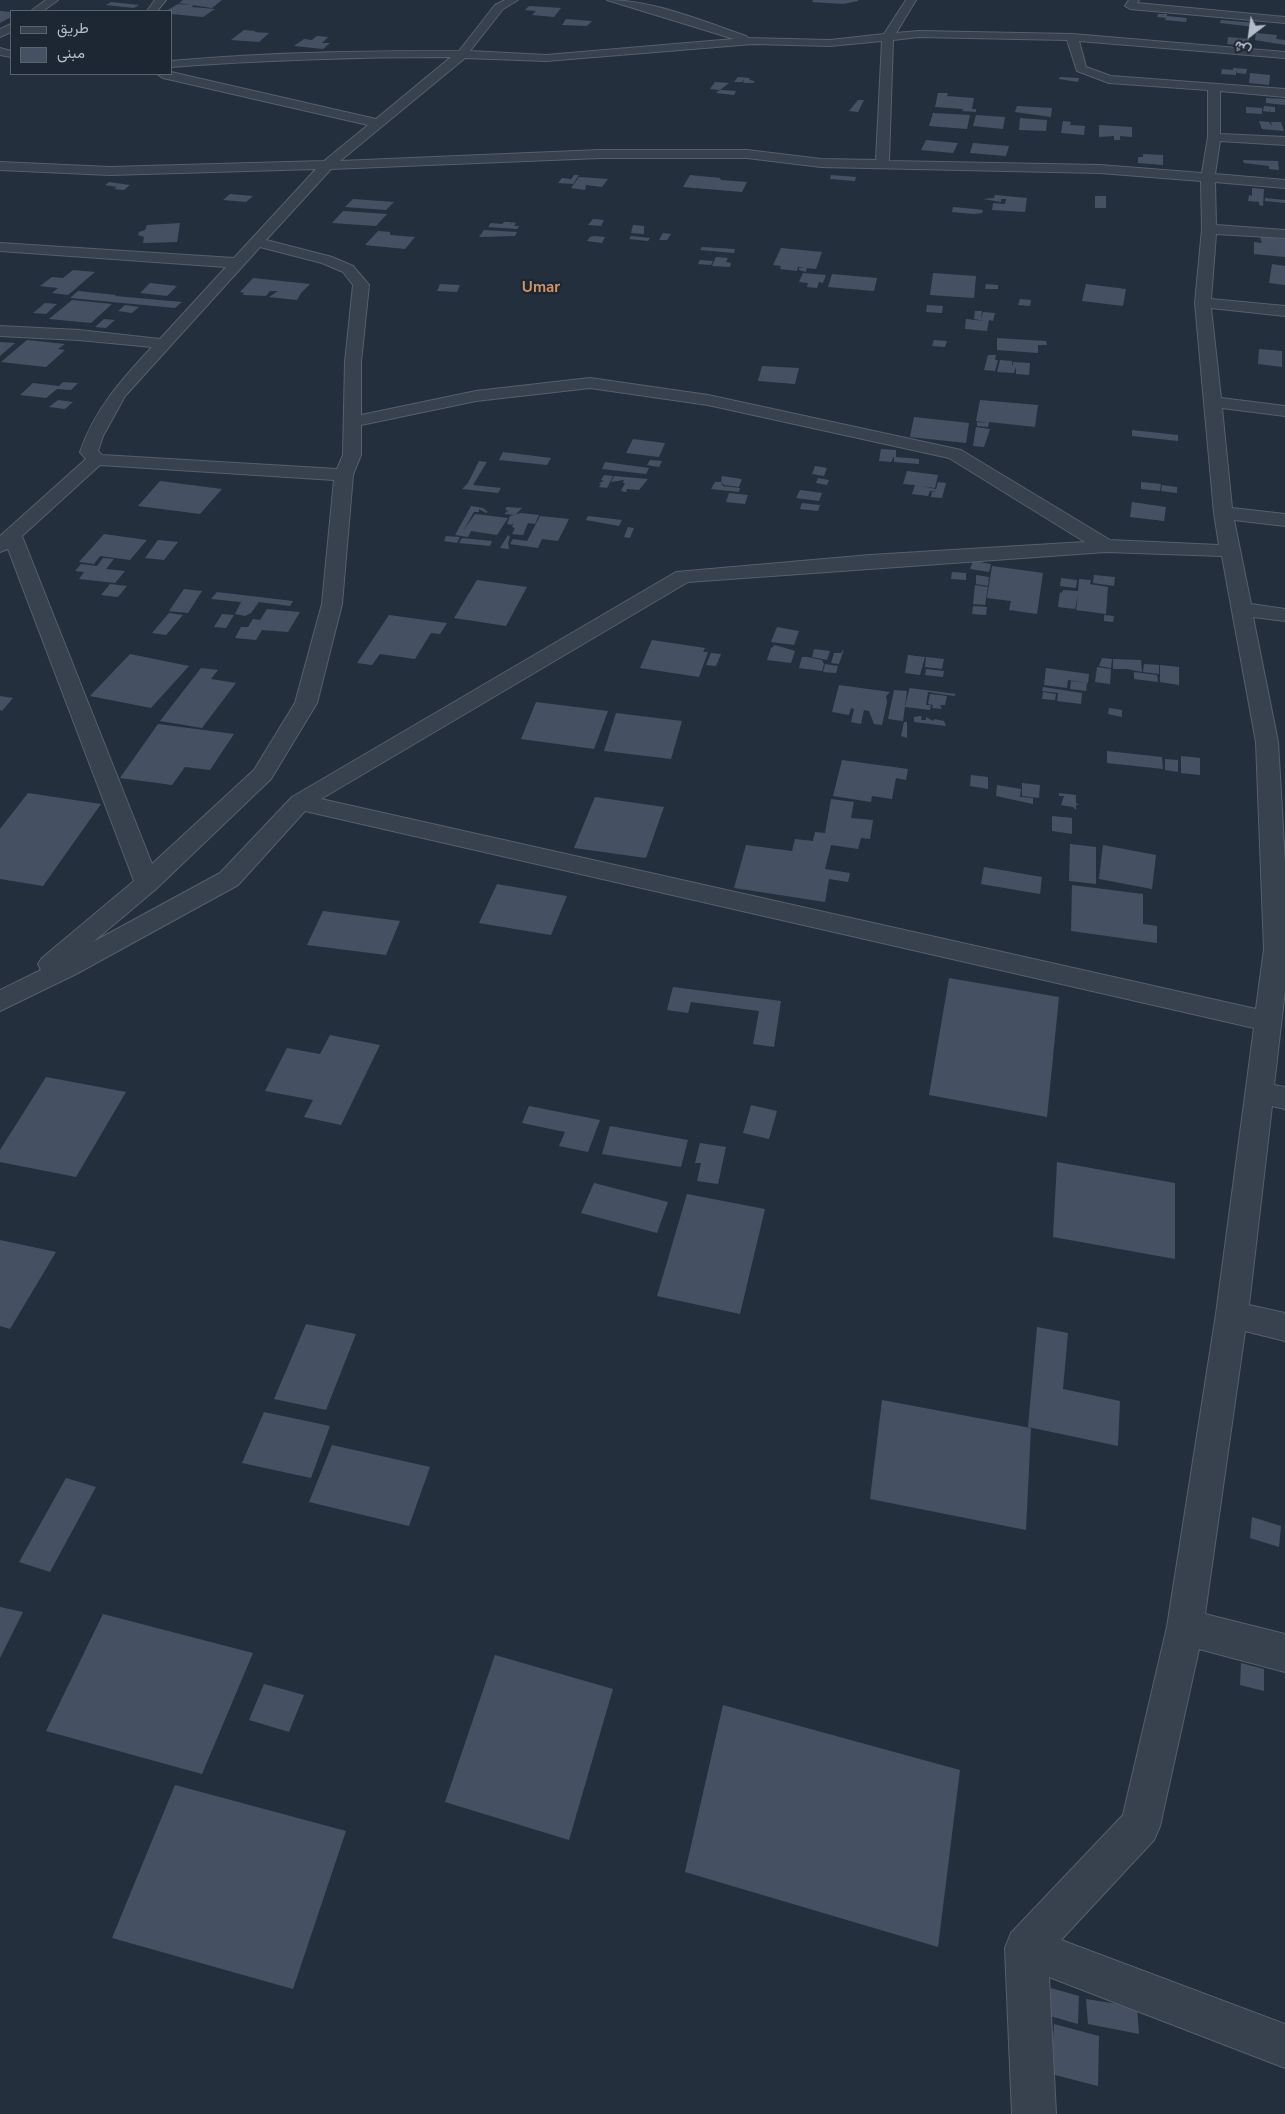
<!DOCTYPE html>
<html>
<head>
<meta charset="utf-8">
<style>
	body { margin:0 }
	#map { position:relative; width:1285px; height:2114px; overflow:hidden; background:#242f3e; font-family:"Nunito Sans",Vazirmatn,sans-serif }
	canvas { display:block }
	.legend { position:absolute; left:10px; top:10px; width:162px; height:65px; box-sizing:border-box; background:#1d2633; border:1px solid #59626f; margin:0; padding:6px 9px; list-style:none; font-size:15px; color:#b4bcc9 }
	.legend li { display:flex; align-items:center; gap:10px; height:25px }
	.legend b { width:25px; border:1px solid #59626f }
	.north { position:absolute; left:1225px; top:10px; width:50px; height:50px; -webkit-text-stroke:4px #1d2633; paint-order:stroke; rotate:210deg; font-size:14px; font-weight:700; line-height:20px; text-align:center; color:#b4bcc9 }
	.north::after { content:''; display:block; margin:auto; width:18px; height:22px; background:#b4bcc9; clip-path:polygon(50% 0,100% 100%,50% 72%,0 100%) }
</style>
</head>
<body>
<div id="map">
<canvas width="1285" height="2114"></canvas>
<ul class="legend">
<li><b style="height:6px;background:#38414e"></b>طريق</li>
<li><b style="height:14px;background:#455162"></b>مبنى</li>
</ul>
<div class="north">ش</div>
</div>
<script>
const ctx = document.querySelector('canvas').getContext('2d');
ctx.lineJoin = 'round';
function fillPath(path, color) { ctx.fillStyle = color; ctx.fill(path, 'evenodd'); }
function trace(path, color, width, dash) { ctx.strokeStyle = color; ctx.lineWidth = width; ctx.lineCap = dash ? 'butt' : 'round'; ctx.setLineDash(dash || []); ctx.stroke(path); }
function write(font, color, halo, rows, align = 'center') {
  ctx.font = font + ' "Nunito Sans",sans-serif'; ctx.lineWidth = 5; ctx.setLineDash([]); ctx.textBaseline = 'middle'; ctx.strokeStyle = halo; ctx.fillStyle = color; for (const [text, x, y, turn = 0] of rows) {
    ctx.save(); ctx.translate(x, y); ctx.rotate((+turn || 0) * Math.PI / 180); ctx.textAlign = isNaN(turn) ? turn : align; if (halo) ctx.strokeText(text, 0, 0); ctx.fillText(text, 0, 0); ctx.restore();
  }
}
fillPath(new Path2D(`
	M183 0H222L212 8 179 3Z
	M813 0H858V1L843 4 812 2Z
	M111 2 139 5 134 8 106 5Z
	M178 4 193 5 192 7 215 9 203 17 171 14V11H166Z
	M529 6 561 8 554 17 532 15 536 11 525 10Z
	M0 11 11 12V17L0 23Z
	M1158 14H1167V16L1187 18 1186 22 1165 20 1166 18 1157 17Z
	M566 19 592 21 587 26 562 25Z
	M1221 20 1256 23 1255 27 1220 23Z
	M244 30 256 31 254 32 269 33 259 42 231 40Z
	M1256 33 1277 35 1276 39 1285 40V45L1255 40Z
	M317 36 328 37 322 43H330L323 49 294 46 304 39 312 40Z
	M1228 37 1249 39V46L1227 44Z
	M1233 68 1247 69 1246 74 1237 73 1236 70V75L1221 74 1222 69 1233 70Z
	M1250 73 1270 75 1269 85 1249 83Z
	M738 77 750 78 749 80 755 81 753 83H743L744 79 742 82H734Z
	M1060 77 1079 78 1078 82 1059 79Z
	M715 82 729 83 720 90 710 89Z
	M718 91 721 90 736 91 734 95 716 93Z
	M938 93H948L947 96 974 98 972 109H976V112L962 111 963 109 935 107Z
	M1266 98 1285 99V105L1266 103Z
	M858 100H864L858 112 849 111Z
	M1017 106 1052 108 1051 117 1015 112Z
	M1264 106 1275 107V112H1270V109L1269 112 1263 111Z
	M1246 107 1262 108V114L1246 113Z
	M933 113 970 115 967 129 929 126Z
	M976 115 1005 117 1003 129 973 126Z
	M1020 118 1047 120 1046 131 1019 130Z
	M1063 121 1071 122 1070 125 1085 126 1084 135 1061 133Z
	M1259 121 1269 122 1272 126 1271 122H1281L1284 131 1262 129Z
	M1099 125 1132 127V137L1120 136V140H1114V136L1099 137Z
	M926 140 958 143 953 153 921 150Z
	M973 143 1009 146 1006 156 970 153Z
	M1143 154 1163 155V165L1138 163V157H1143Z
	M1243 160 1278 161 1279 170 1269 169V166L1244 163Z
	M574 175H579L573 184 558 183 562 178 571 179 570 181Z
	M690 175 720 178 721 180 747 182 742 192 683 187Z
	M831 175 856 177 855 181 830 179Z
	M579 177 608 179 602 187 586 185 585 190 571 188Z
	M109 182 130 185 124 190 114 189 117 187 105 185Z
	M1252 188 1264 189 1263 206 1259 205V202L1248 201 1249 195 1252 196Z
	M230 194 253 196 246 202 223 200Z
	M995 195 1027 198 1025 212 992 210 993 203 1005 204 1006 199H1001V202L983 199 994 198Z
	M1095 196H1106V208H1095Z
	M1265 198 1285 200V203L1265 201Z
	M353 199 394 202 386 210 345 207Z
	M953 207 975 209 983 210 982 213 974 214 952 212Z
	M343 211 387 214 376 226 332 223Z
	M593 219 604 220 601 226 588 225Z
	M504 222H511L510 225 512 222 516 223 514 226H519L517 229 488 227 491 223 502 224Z
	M180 223 177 242 143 243 144 237 138 235 139 232 145 230 147 225Z
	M633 225 644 226V234L631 233Z
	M484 230 517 232 515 236 479 237Z
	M378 231 390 232V235L415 237 405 249 365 245Z
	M663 233 671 234 667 240H659Z
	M594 236 605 237 602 243 587 241 590 237Z
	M631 236 650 238 648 241 629 239Z
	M1260 237 1285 239V257L1254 254V242L1262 243Z
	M702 247 735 249 734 253 700 250Z
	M781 248 822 252 816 269 807 268 806 272 799 270V268H805L798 267 797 271 780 269 781 266 773 265Z
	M716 257 728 258 726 262 731 263 730 267 712 266Z
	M700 260 713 261 711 265 698 264Z
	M1272 264 1285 266V285L1269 283Z
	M73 270 95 272 68 295 52 293 58 288 40 286 52 277 63 278Z
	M803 273 826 275 823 283 819 282 817 288 807 287 808 283 799 282Z
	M933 273 976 276 974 298 930 295Z
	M832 274 877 278 874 291 828 287Z
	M253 278 310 284 301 293 297 300 269 297 278 291H270L266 296 243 295 244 293 240 292Z
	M150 283 177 286 167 296 140 293Z
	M440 284 460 285 457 292 437 291Z
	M986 284 998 285V289H985Z
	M1086 284 1126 289 1123 306 1082 301Z
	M78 291 116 295 115 296 182 302 175 308 70 298Z
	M1020 299 1031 300 1030 306 1018 305Z
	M72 300 112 304 91 323 49 319Z
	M45 303 57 304 46 314 33 313Z
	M125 305 139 307 132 313 118 311Z
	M927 305 943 306 942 313 926 312Z
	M975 311H982L981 319 983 312 995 313 993 321 989 320 987 331 965 329 966 319 984 321 974 319Z
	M104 319 115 320 106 328 95 327Z
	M997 338 1046 341 1047 345H1038V353L997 350Z
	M27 340 65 344 58 349 65 350 46 367 1 362Z
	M934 340 947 341 945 347 932 346Z
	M0 342 15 343 0 356Z
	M1259 349 1282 351V367L1258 364Z
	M988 355H996L995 360H998L995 371 984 370Z
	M1000 360 1012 361V367L1013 362 1030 363 1029 375 1016 374V367L1014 373 997 372Z
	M762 366 799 368 795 384 758 381Z
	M63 382 78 383 71 390 57 389 46 398 20 395 33 383 59 386Z
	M58 400 73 402 65 409 49 407Z
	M980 400 1038 405 1035 427 989 422 988 427 977 426V422L987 423 976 421Z
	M914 417 969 423 966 443 910 437Z
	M976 427 990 429 984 447 973 446Z
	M1132 430 1178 435V441L1132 436Z
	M633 439 665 443 659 457 626 453Z
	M881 449 896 450V457L919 459V464L894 462V456L891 462 879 461Z
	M503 452 551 458 547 465 499 460Z
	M650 460 662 461 659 467 647 465Z
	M479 461 487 462 473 485 501 488 498 493 462 489 468 483Z
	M605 462 649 468 646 474 602 469Z
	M815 466 827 468 824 476 812 474Z
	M907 471 938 475 935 488 921 486 936 489 938 482 946 483 942 498 931 497 932 492H937L930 491 928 496 912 494 915 485 903 484Z
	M604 475 613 476 607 488 599 487 601 484 599 483 604 481 601 480Z
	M614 476 648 479 639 490 627 489 626 492 621 491 625 483H623L624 480 611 482Z
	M722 476 742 479 739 487 724 485 721 482Z
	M818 478 829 480 827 485 816 483Z
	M160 481 222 489 200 514 138 506Z
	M715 482H721L723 486 740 488 739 492 711 489Z
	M1141 482 1161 484 1160 491 1141 489Z
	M1162 485 1177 487V493L1161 491Z
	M800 490 822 493 819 501 796 498Z
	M729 493 748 495 745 504 726 502Z
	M1132 502 1166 507 1164 521 1130 517Z
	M802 503 820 505 818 511 800 509Z
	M471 506 483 508 488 512 486 513 479 509V512H474L463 531 475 514 508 518 497 535 471 531 468 537 455 535Z
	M507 507 522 508 515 515 504 514 508 511 505 509Z
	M521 513 539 515 535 524 528 523 523 535 512 534 515 528 512 527 514 522 512 525 507 524 508 521 510 516Z
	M540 516 569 519 558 541 542 539 538 548 510 544 513 539 527 541Z
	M588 516 622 520 619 526 586 520Z
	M628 527 634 528 630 538 624 537Z
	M104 534 147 540 130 560 100 556 94 564 79 562Z
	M508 535 510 537 508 543 509 549 500 548Z
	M446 536 460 537 457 543 444 541Z
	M462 538 492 541 490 546 459 543Z
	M158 540 178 542 164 560 145 558Z
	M103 558 114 559 106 569 125 571 115 583 79 579 84 572 75 571 81 564 97 566Z
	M973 561 991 564 989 572 970 569Z
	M992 566 1043 573 1037 614 1009 610 1011 601 987 598Z
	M952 572 966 573V580L951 579Z
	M976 575 989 577 988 586 976 584Z
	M1094 575 1115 577 1114 586 1093 583Z
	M1061 578 1077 580 1076 588 1060 586Z
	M1079 579 1091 580 1090 584 1108 587 1106 614 1076 610 1078 594 1075 609 1058 607 1060 592 1062 593 1063 590 1078 591Z
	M477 580 527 587 506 626 454 618Z
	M110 584 127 586 118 597 101 595Z
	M975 585 988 587 985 605 973 604Z
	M184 589 202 591 188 613 169 611Z
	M217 592 293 601 290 606 259 602 251 613 245 616 235 614 241 602 211 599Z
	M973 606 987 607 986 615 972 614Z
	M267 609 300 612 288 632 262 630 256 640 235 638 241 627H248L253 619 260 620Z
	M169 613 183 615 166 635 152 633Z
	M222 614 234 615 226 628 214 627Z
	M389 615 447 623 440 634 431 633 415 659 380 654 372 665 357 663Z
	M1104 615 1114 616 1113 622 1104 621Z
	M777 627 799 631 794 645 771 642Z
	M652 640 705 648 703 652H708L699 677 640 668Z
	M775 645 795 651 791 663 767 660 771 648Z
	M814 649 830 651 827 660 812 657Z
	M844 649 839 664 831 663 834 653H841Z
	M711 653 721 654 716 666 706 665Z
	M130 654 189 666 151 708 90 696Z
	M908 655 925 657 920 675 905 673Z
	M802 657H807L805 662 807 657 822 660 824 664 822 671 799 668Z
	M926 657 944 659 942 669 925 667Z
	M1102 658 1112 659 1111 668 1099 666Z
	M1113 659 1141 660 1142 672 1127 669H1113Z
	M825 664 838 666 836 673 823 672Z
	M1144 664 1159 665V674L1143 672Z
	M1160 665 1179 667V685L1160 682Z
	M1097 667 1111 669 1110 684 1095 682Z
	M201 668 218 670 211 679 236 683 202 728 160 721Z
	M1046 668 1089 674 1088 683 1068 680 1067 688 1044 685Z
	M926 669 944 671 943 677 925 675Z
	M1134 672 1157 675 1158 682 1134 679Z
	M1071 681 1087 683 1086 691 1070 689Z
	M839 685 890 692 886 696 887 702 882 725 874 724 869 711 864 710 861 724 851 722 854 709 851 708 849 715 832 712Z
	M1043 687 1082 693 1081 704 1057 701 1058 693 1042 691Z
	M910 688 956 694 954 696 928 692 926 705H931L930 710 905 707 909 690 919 692 909 690Z
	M894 690 907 691 903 721 888 719Z
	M1043 692 1056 694 1055 700 1042 699Z
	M930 694 947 696 945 705H940L942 709 932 708 933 705 928 704Z
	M0 696 13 698 2 711 0 710Z
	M536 702 608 711 594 749 521 739Z
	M1109 708 1122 710V717L1108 714Z
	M616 713 682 721 671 759 604 751Z
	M920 716 922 717 921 720H926V717L933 721 934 719 944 721 946 726 914 722V717Z
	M904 722H907V738L901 736Z
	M158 724 234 734 210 770 185 767 172 785 120 778Z
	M1107 751 1162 757 1163 769 1107 763Z
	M1181 756 1200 758V775L1181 773Z
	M1165 759 1178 760V772L1165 770Z
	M842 760 908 769 906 780 896 778 892 799 872 796 871 802 833 796Z
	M971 775 988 777V789L970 786Z
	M1022 783 1040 785 1039 798 1022 796Z
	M997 785 1021 789 1020 797 1033 798V804L996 796Z
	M28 793 101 804 43 886 0 879V829Z
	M1059 793 1076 795V803L1079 805H1076V810L1073 807 1061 805 1064 796H1059Z
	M595 797 664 807 646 858 574 848Z
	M831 799 854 802 851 818 873 820 870 839 861 838 858 849 831 845 825 869 850 873 848 882 829 879 825 902 734 888 746 845 792 851 795 839 813 841 815 832 825 833Z
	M1052 816 1072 818V834L1052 831Z
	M1070 844 1096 847V884L1069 881Z
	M1103 845 1156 855 1152 889 1099 879Z
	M984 867 1042 877 1040 894 981 884Z
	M497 884 567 896 551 935 479 923Z
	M1072 885 1143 894V924L1157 926V943L1071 931Z
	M323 911 400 921 386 955 307 945Z
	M949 978 1059 997 1047 1117 929 1095Z
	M673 987 781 1001 774 1047 753 1044 759 1011 691 1002 688 1013 667 1010Z
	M330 1035 380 1045 341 1125 304 1117 313 1100 265 1091 287 1048 320 1054Z
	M46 1077 126 1092 76 1177 0 1162V1150Z
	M751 1105 777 1111 769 1139 743 1133Z
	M529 1106 600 1120 588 1152 559 1146 565 1132 522 1123Z
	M610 1126 688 1140 681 1167 602 1154Z
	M700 1143 726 1147 718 1184 697 1181 701 1163H695Z
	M1057 1162 1175 1183V1259L1053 1237Z
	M594 1183 668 1202 657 1233 581 1213Z
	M687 1194 765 1209 740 1314 657 1296Z
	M0 1240 56 1252 10 1329 0 1326Z
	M306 1324 356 1334 326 1410 274 1399Z
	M1037 1327 1068 1333 1063 1389 1120 1401 1118 1446 1028 1427Z
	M882 1400 1031 1428 1026 1530 870 1499Z
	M264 1412 330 1426 311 1478 242 1463Z
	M332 1445 430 1467 409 1526 309 1502Z
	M66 1478 96 1487 50 1572 19 1562Z
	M1252 1517 1281 1526 1279 1547 1250 1538Z
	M0 1607 23 1612 0 1658Z
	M103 1614 253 1653 202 1774 46 1731Z
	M495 1655 613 1689 569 1840 445 1802Z
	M1241 1663 1264 1669V1691L1240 1685Z
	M264 1684 304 1695 289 1732 249 1720Z
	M723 1705 960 1770 938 1947 685 1872Z
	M175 1785 346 1831 293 1989 112 1938Z
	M1051 1988 1079 1996 1078 2024 1050 2016Z
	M1086 1999 1137 2007 1139 2034 1088 2024Z
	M1054 2024 1099 2036 1098 2086 1051 2074Z`), '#455162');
const minor = new Path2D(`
	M46 0H58L43 11H31Z
	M155 0H166L157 11H147Z
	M505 0H518L503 9 470 51 546 55 734 39 607 0C653 0 702 21 746 36L748 38 830 40 884 34 906 0H916L896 33 919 31 1072 34 1285 52V58L1079 41 1086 67 1111 76 1285 89V97L1220 91V134L1285 137V145L1220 141 1215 174 1285 180V188L1215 182 1216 225 1285 230V238L1216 234 1211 299 1285 306V316L1211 308 1221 398 1285 406V416L1222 408 1232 508 1285 514V526L1234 520 1251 604 1285 609V621L1253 617 1278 742 1285 862V991L1274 1085 1285 1087V1109L1272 1106 1249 1305 1285 1313V1341L1245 1331 1205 1614 1285 1634V1672L1199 1649 1160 1826 1154 1840 1061 1940 1285 2024V2068L1049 1977 1056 2114H1012L1005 1948 1011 1933 1123 1815 1167 1627 1216 1314 1254 1028 305 811 238 885 76 974 0 1011V990L41 970 38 964 42 958 134 881 8 549 0 552V536L86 459 80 452C94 410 122 379 152 347L79 340 0 336V326L79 330 160 339 226 267 0 251V243L234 258 316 169 110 175 0 170V162L110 167 324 161 368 125 163 78 157 74 171 72 376 119 451 57C357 57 264 60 171 67V61C267 52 363 51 459 51L495 5ZM919 37 1067 40 1077 71 1109 83 1208 90V137L1202 173 1100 165 889 161 893 40ZM882 41 876 160 821 159 747 150H600L340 161 465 58 546 61 753 44 830 46ZM600 158H747L821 167 1100 173 1201 181 1202 229 1195 303 1214 513 1219 545 1110 540 961 450 708 395 590 378 476 391 361 415V362L369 285 353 266 332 257 266 240 331 169ZM260 247 322 263 343 272 353 285 345 362 343 455 337 469 102 455 98 451 103 436 125 396ZM590 388 708 405 949 458 1085 542 870 555 676 572 292 797 220 873 93 942 156 889 271 779 317 703 342 604 353 475 361 455V425L476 401ZM100 465 334 480 322 604 295 703 254 770 152 864 22 536ZM1106 552 1222 556 1256 742 1264 949 1256 1009 321 799 688 582Z
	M1129 0H1139L1137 3 1285 17V23L1130 9 1125 6Z
	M11 24V32L0 37V29Z
	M0 48 11 51V57L0 55Z`);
trace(minor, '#565f6c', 2);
fillPath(minor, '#38414e');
write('bold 15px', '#d59563', '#1d2633', [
	["Umar",541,288]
]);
</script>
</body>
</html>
